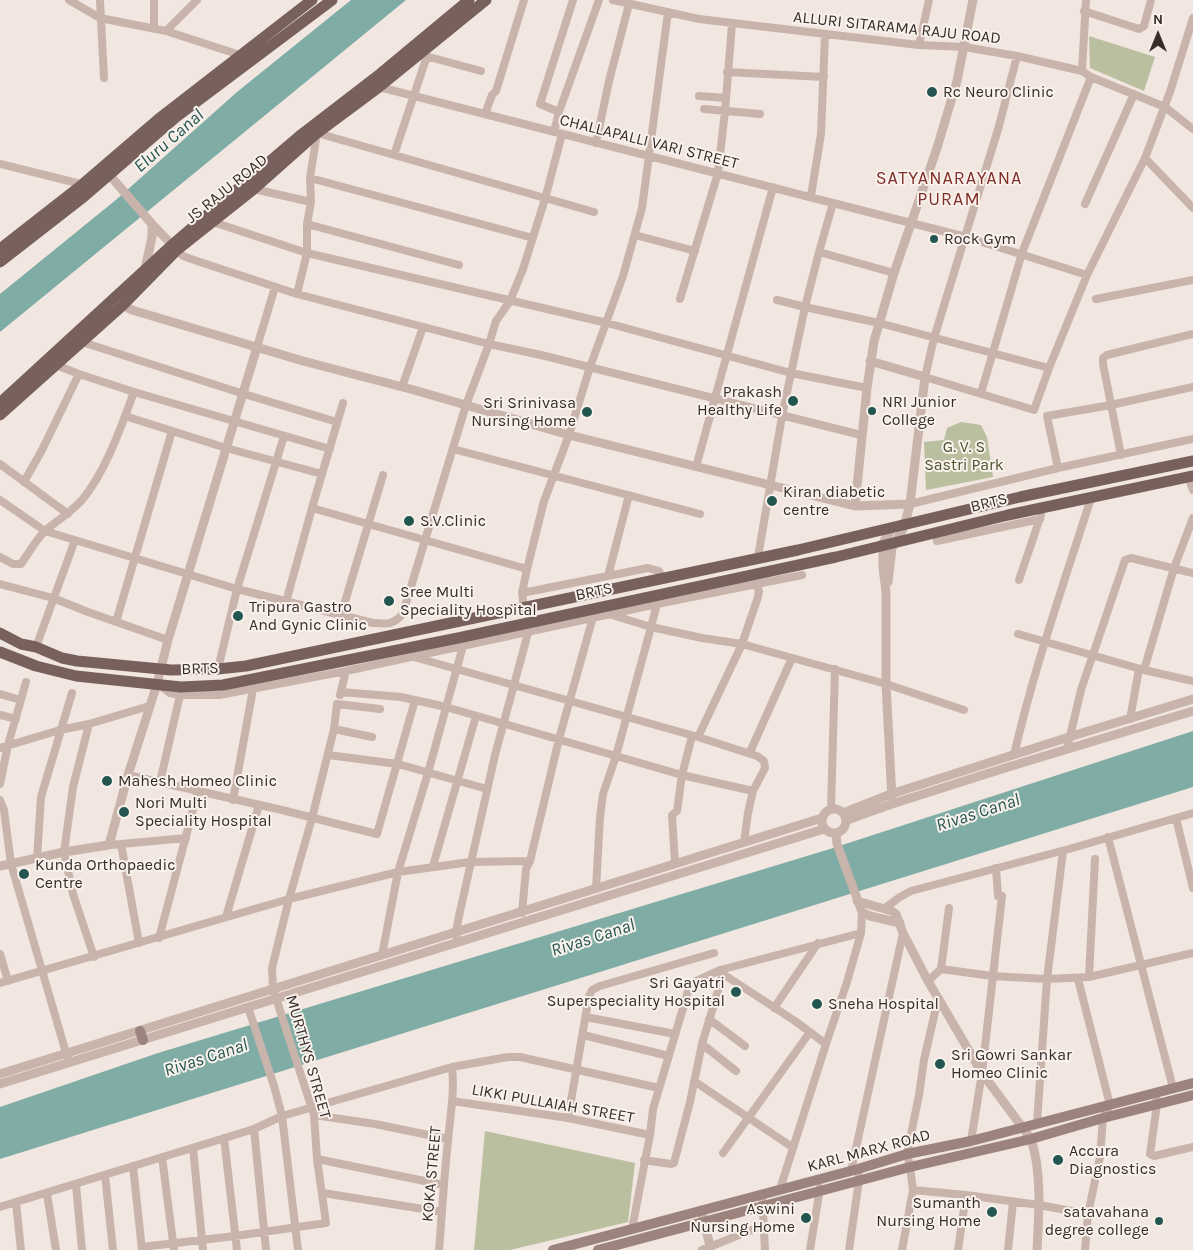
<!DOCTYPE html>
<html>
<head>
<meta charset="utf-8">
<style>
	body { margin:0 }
	#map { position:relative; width:1193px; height:1250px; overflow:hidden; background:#f1e6e0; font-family:Karla,sans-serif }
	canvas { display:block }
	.north { position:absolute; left:1133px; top:10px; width:50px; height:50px; -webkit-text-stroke:4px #f9f1ec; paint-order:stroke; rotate:0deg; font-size:14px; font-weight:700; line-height:20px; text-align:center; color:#372c2a }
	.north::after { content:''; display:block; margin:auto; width:18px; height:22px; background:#372c2a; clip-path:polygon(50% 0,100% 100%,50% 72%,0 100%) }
</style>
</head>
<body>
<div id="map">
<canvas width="1193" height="1250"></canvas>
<div class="north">N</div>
</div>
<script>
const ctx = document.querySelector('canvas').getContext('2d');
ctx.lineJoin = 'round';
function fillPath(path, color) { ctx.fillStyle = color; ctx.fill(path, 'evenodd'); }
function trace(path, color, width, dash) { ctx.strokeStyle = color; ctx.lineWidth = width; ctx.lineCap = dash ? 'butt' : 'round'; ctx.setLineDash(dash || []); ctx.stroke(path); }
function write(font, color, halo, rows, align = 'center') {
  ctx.font = font + ' Karla,sans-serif'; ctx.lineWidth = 4; ctx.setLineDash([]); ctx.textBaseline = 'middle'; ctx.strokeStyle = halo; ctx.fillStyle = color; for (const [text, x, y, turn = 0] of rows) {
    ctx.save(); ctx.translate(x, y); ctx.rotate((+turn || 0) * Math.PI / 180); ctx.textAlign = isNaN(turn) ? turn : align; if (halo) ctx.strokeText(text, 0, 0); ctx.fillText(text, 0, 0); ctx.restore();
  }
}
fillPath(new Path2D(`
	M1089 36 1155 57 1144 91 1090 68Z
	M961 422 981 425 987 437 993 477 926 490 924 442 944 440 947 428Z
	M485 1131 635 1163 628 1222 510 1250H474Z`), '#babfa0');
fillPath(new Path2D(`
	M351 0H406L0 332V294L117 199 237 92Z
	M1193 731V787L0 1159V1107L158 1053 830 849Z`), '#80aca6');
trace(new Path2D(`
	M69 0 100 18 166 31 240 55
	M100 0 104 78
	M613 0 699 19 919 45 964 47 1017 56 1082 71 1091 77 1165 107 1193 129
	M1084 11 1139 29 1144 26 1151 0
	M154 28V0
	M166 31 197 0
	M919 45 929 0
	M422 55 481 71
	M1017 56 999 126 934 338 925 377 1034 410 1049 368 1087 275 1145 158 1170 92 1193 18
	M1082 71 1086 0
	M727 72 824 77
	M379 87 966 237 1087 275
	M699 96 726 98
	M704 109 760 114
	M559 112 540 104 573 0
	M485 114 492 95 496 91 524 0
	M554 132 559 112 599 0
	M596 143 609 81 629 4
	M394 155 427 56
	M1145 158 1193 208
	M0 164 85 185
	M254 189 311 202
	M811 196 821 134 825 34
	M1085 204 1134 94
	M213 222 307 253 607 323 791 373 867 388
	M307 224 459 265
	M635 235 695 251
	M533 238 310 178 317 133 594 212
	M177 250 183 256 197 261 297 294 489 344 541 355 861 435
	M819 252 833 203
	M894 273 819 252 805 307 879 323 1049 368
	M297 294 307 253V224L311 202 310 178
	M680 299 718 173 725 111 732 24
	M1096 299 1193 280
	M82 342 244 394 337 422
	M257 347 275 287
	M56 365 79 374 134 392 330 449
	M402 387 423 327
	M981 393 1022 253 1091 77
	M343 403 312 508 527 569
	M125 416 226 448 322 474
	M453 449 700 514
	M1121 455 1103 364V358L1107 355 1193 334
	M0 464 68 514
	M696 467 773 187
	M1058 468 1047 416 1111 405 1193 387
	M1188 477 1193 490
	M24 482 42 450 79 374
	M0 500 45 531 237 589 373 623C386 624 395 625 403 613L466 405 489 344 496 321 510 301 523 269 545 199 562 134
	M910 504 1058 468 1193 439
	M937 541 1040 519
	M0 557 13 564H21C29 553 36 539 46 530 58 520 71 512 82 500 106 471 121 427 134 392
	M758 557 782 416 805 307 777 300
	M608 576 629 495
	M1019 580 1041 515
	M0 584 53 598 88 612 168 640
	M522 593 648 568 659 571 663 579
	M286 602 312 508
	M657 604 651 627 702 638 742 644 886 684 964 710
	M524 609 522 593 527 569 544 501 569 435 590 367 623 276 642 208 668 12
	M341 615 383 475
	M116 622 172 431
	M1018 634 1144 670 1193 681
	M36 647 75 540
	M414 657 698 737 757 756 764 761 765 768 753 791 748 813 744 842
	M218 669 237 589 284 436
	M1144 670 1174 568 1193 518
	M159 685 170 693 180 695H219L346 671 657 604 802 575
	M341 692 401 697 446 707 682 775 753 791
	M0 694 21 700
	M340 695 346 671
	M0 715 16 719
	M1130 719 1139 669
	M89 724 73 787 64 852 73 894 94 957
	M334 729 372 737
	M698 737 742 644 758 597 759 591 756 585
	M0 748 60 730 89 724 149 706
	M1067 749 1081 690 1125 560 1131 558 1193 573
	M750 752 792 658
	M328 755 398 764 487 789
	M1014 755C1034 668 1064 583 1091 498
	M128 775 282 810 377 834 415 700
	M160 782 180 695
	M0 784 8 745 26 682
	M0 800 4 810 11 864 69 1063
	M233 800 253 689
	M831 809 835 669
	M1176 818 1193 888
	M1108 837 1173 1088
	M121 844 186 838
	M109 845 121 844 139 943
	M1063 851 1047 979 1089 977 1193 953
	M37 859 41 797 72 693
	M675 864 672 815 677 811 682 775 692 736
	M433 866 476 716
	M996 868 998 896
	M596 889 600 817 603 794 616 756 651 627 612 615
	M885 908 900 897 911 891 1069 849 1193 813
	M522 913 526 869 530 861 559 739 593 617
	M226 917 259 805
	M159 938 198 791
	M457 942 456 932 459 916 495 755 528 633
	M0 954 8 981
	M382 955 398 872 428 773 463 646
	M941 969 949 908
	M1089 977 1095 859
	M1078 979 1110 1105 1103 1118 1100 1157 1088 1214 1085 1250
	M928 981 941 969 992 976 1047 979 1037 1123
	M0 983 289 899 398 872 470 862 530 861
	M248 1007 274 1086 282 1116 298 1250
	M774 1008 818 943
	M586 1017 675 1034
	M709 1019 745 1046
	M583 1035 669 1056
	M702 1044 736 1071
	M826 1044 847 982 861 933
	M694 1081 792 1147
	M1156 1093 1157 1104 1150 1154 1154 1156 1193 1147
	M452 1101 568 1118 650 1135
	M314 1115 375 1124 448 1139
	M568 1118 589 996 592 990 600 986 714 953
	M254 1129 266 1250
	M224 1138 237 1250
	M971 1141 982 1073 1002 896
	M193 1148 203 1250
	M723 1153 810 1032
	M162 1157 174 1250
	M317 1159 444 1185
	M644 1160 671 1164 674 1163 690 1102 702 1044 723 974
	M133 1166 142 1250
	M851 1171 903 933
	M105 1175 113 1250
	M76 1185 82 1250
	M780 1189 826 1044 795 1021 723 974 720 970 861 933 862 912
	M913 1190 966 1195 958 1250
	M323 1193 442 1212
	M47 1194 56 1250
	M762 1194 765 1250
	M966 1195 1039 1205 1088 1214
	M16 1203 21 1250
	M0 1207 254 1129 282 1116 452 1067 508 1057H520L659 1088
	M632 1229 650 1135 653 1109 689 988 692 983 720 970
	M142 1247 235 1236 326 1223 317 1159 314 1115 273 989 272 968 289 899 312 818 334 729 337 704 380 709
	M439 1250C442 1214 444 1177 448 1141 450 1116 455 1092 452 1067
	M702 1250 764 1225
	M810 1250 820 1188
	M849 1250 859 1180 858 1169
	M902 1250 913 1190 910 1167 907 1154 919 1095 924 1060 938 999
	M1008 1250 1013 1202`), '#c9b4ac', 8);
trace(new Path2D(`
	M106 171 152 224 175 248
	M145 269 152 237V224
	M119 303 132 310 303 361 414 390 569 435 855 506
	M870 361 925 377 910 504 904 527 892 548 888 582
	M910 504 855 506 867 388 874 341 894 273 937 148 957 81 973 0
	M892 799 886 684V592L883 567V543L893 527
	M822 821a12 12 0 1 1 24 0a12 12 0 1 1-24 0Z
	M843 813 891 794 1069 737 1193 699
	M847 820 892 804 1005 768 1193 711
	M836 834 837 844 862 912 870 916 900 923
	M0 866 64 852 109 845 128 775 157 684 168 640 257 347
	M857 901 892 911 896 914 903 933 928 981 982 1073 1031 1139C1042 1171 1039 1216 1037 1250
	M0 1074 822 818
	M0 1084 824 829
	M701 1210 710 1246V1250`), '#c9b4ac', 9);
trace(new Path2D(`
	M140 1031 143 1040
	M553 1250 858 1169 907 1154 971 1141 1193 1083
	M598 1250 910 1167 1031 1139 1103 1118 1193 1095`), '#9c837d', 10);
trace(new Path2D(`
	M0 249 83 184 161 117 312 0
	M0 262 81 199 176 117 332 0
	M0 403 172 245 302 134 380 74 469 0
	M0 415 122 306 177 250 254 189 317 133 379 87 486 0
	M0 633 21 644 36 647 62 658 77 661 171 670 218 669 246 666 798 550 1020 497 1193 461
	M0 652 36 666 76 676 181 687 223 685 458 638 836 557 1008 515 1193 476`), '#78615d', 11);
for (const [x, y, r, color] of [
	[932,92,6,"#235650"],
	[934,239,5,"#235650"],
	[793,401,6,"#235650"],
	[872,411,5,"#235650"],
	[587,412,6,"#235650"],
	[772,501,6,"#235650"],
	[409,521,6,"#235650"],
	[389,601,6,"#235650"],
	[238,616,6,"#235650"],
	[107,781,6,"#235650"],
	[124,812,6,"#235650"],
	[24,874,6,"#235650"],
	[736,992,6,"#235650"],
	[817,1004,6,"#235650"],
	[940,1064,6,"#235650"],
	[1058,1160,6,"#235650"],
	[992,1212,6,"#235650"],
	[806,1218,6,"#235650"],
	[1159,1221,5,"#235650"]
]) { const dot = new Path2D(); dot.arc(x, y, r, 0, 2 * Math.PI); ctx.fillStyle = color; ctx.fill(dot); trace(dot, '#f9f1ec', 2); }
write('16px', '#372c2a', '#f9f1ec', [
	["ALLURI SITARAMA RAJU ROAD",897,28,6],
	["CHALLAPALLI VARI STREET",649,142,14],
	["JS RAJU ROAD",227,189,-39],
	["BRTS",989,503,-14],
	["BRTS",594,592,-12],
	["BRTS",200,669,-2],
	["MURTHYS STREET",308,1057,74],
	["LIKKI PULLAIAH STREET",553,1104,10],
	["KARL MARX ROAD",869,1151,-15],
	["KOKA STREET",432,1174,-85]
]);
write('16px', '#372c2a', '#f9f1ec', [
	["Rc Neuro Clinic",943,92],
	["Rock Gym",944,239],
	["Prakash",782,392,"right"],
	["Healthy Life",782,410,"right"],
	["NRI Junior",882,402],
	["College",882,420],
	["Sri Srinivasa",576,403,"right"],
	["Nursing Home",576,421,"right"],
	["Kiran diabetic",783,492],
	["centre",783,510],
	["S.V.Clinic",420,521],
	["Sree Multi",400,592],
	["Speciality Hospital",400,610],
	["Tripura Gastro",249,607],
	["And Gynic Clinic",249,625],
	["Mahesh Homeo Clinic",118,781],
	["Nori Multi",135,803],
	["Speciality Hospital",135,821],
	["Kunda Orthopaedic",35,865],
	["Centre",35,883],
	["Sri Gayatri",725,983,"right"],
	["Superspeciality Hospital",725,1001,"right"],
	["Sneha Hospital",828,1004],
	["Sri Gowri Sankar",951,1055],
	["Homeo Clinic",951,1073],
	["Accura",1069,1151],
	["Diagnostics",1069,1169],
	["Sumanth",981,1203,"right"],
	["Nursing Home",981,1221,"right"],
	["Aswini",795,1209,"right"],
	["Nursing Home",795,1227,"right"],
	["satavahana",1149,1212,"right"],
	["degree college",1149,1230,"right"]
], 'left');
write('16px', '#4d5430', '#f9f1ec', [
	["G. V. S",964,447],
	["Sastri Park",964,465]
]);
write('italic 18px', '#235650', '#f9f1ec', [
	["Eluru Canal",169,141,-41],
	["Rivas Canal",978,813,-18],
	["Rivas Canal",593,938,-18],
	["Rivas Canal",206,1058,-18]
]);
ctx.letterSpacing = '1px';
write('18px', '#802f29', '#f9f1ec', [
	["SATYANARAYANA",949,179],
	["PURAM",949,200]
]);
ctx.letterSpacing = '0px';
</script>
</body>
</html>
